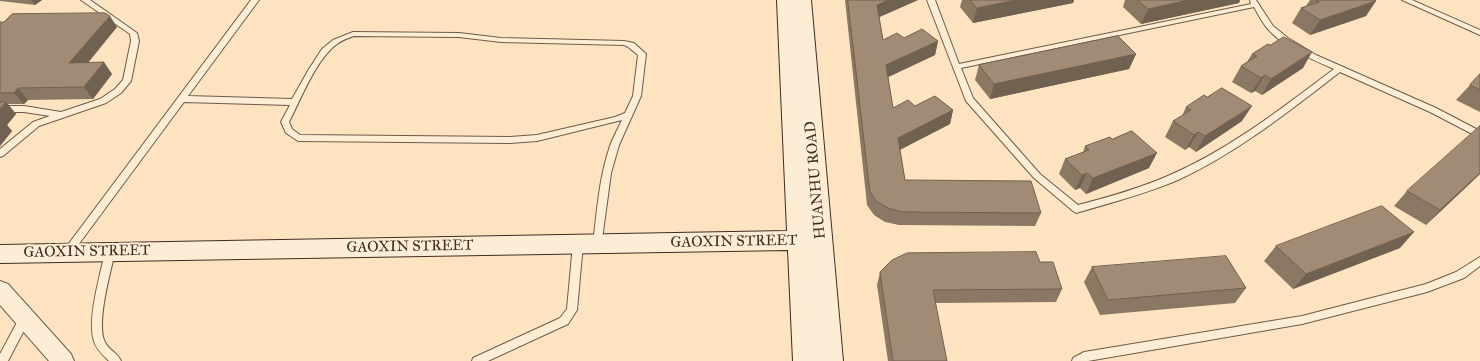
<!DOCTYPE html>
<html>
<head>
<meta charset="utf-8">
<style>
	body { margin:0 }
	canvas { display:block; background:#fde3bf }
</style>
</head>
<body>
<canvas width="1480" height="361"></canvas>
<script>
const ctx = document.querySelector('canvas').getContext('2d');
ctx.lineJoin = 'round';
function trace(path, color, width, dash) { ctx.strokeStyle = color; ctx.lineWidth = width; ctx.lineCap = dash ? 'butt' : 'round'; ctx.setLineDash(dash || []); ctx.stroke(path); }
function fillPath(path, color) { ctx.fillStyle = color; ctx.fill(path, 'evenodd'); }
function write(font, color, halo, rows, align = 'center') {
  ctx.font = font + ' "IM FELL Great Primer",serif'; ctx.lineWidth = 4; ctx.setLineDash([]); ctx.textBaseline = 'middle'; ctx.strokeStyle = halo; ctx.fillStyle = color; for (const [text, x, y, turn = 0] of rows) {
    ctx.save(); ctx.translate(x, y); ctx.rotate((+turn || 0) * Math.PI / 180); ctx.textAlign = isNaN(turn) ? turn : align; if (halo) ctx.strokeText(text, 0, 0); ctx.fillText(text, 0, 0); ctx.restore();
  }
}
const lane = new Path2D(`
	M81 0H90L137 33 139 41 131 81 121 93 106 103 39 126 3 156 0 157V149L33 122 50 116 24 112H0V106H24L61 112 100 99 115 89 123 80 131 41 130 34Z
	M251 0H259L188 96 292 99 309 69 322 49 333 40 353 32 459 33 501 38 624 41 634 43 646 54 641 96 619 145 611 173 601 247H595L593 244C597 211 599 178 610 146 613 137 618 129 622 120L537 141 510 143 298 141 286 133 281 122 290 105 184 102 70 256 67 257 64 256 62 253 64 250ZM354 36 459 37 501 42 624 45 628 47 638 55 633 96 625 113 615 117 537 135 510 137 300 135 292 129 289 122C301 99 316 59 337 44 342 40 348 38 354 36Z
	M927 0H935L959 64 1251 4 1250 0H1256L1273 26 1288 38 1316 55 1436 108 1480 131V138L1430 112 1340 72C1289 111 1237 153 1178 180 1145 194 1110 203 1076 213L1073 211 1034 178 966 101ZM1254 7C1258 14 1262 22 1267 28 1284 48 1311 59 1334 69 1282 108 1230 149 1170 175 1141 188 1109 197 1078 205L1040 174 973 98 961 68Z
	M1402 0H1412L1480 30V35Z
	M578 240 581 241 583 244 577 310 568 324 488 361H472L473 358 560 318 567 309 573 244 575 241Z
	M110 248 113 249 115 252C110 274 97 320 104 340 107 349 118 353 121 361H109C103 355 96 349 94 341 87 319 100 276 105 252L107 249Z
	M1480 257V266L1464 278 1427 292 1302 324 1088 361H1072L1073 358 1084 352 1302 316 1426 284 1456 272Z
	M25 314 29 315 30 318 29 321 8 361H0V354L21 315Z`);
const street = new Path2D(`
	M0 281 8 284 71 354 74 361H49L0 305Z`);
const secondary = new Path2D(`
	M777 0H811L843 361H793L788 250 0 263V245L787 231Z`);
trace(lane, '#6e5a49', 2);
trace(street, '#6e5a49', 2);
trace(secondary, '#3f2c22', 2);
fillPath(lane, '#feedd5');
fillPath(street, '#feedd5');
fillPath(secondary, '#feedd5');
fillPath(new Path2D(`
	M0 0H42L35 5 0 1Z
	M845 0H918L879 17 883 40 904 38 938 41 935 55 888 77 893 108 915 106 953 110 950 124 900 150 905 180 1041 213 1035 226 899 225 885 222 874 215 867 205Z
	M962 0H1074L1073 3 973 23 960 7Z
	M1125 0H1240L1239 3 1141 24 1123 7Z
	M1310 0H1374L1366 16 1310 35 1292 23 1301 8 1306 6Z
	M0 22 117 27 88 63 112 74 93 99 28 100 24 104H8L16 114 7 125 12 131 0 146Z
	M1136 54 1129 69 990 99 975 80 979 65Z
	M1252 54 1303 68 1262 95 1255 91 1251 93 1232 82 1241 66 1247 62Z
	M1480 74V112L1456 100 1470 85Z
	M1186 107 1242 121 1196 152 1189 147 1185 150 1165 137 1173 121 1182 116Z
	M1085 146 1149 168 1086 194 1080 188 1075 190 1059 174 1065 159 1083 152Z
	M1480 174 1426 225 1394 206 1407 191Z
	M1276 246 1400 248 1293 289 1264 261Z
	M1040 262 1062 289 1056 302 935 303 947 361H888L877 285 880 272Z
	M1092 267 1246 288 1235 303 1100 315 1084 282Z`), '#8b7864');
fillPath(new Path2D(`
	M31 0H42L35 5Z
	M888 0H918L875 19 877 5Z
	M1016 0H1074L1073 3 973 23 977 8Z
	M1189 0H1240L1239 3 1141 24 1148 9Z
	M1376 1 1366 16 1310 35 1320 20Z
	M110 16 117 27 78 74 69 63Z
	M938 41 935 55 884 79 886 65Z
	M1312 52 1303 68 1262 95 1271 79Z
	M1136 54 1129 69 990 99 994 84Z
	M104 62 112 74 93 99 84 87Z
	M1265 75 1255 91 1251 93 1261 78Z
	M18 88 28 100 24 104 14 93Z
	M6 102 16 114 7 125 12 131 0 146V109Z
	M1252 106 1242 121 1196 152 1205 136Z
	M953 110 950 124 895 152 898 138Z
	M1198 132 1189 147 1185 150 1194 135Z
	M1157 153 1149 168 1086 194 1093 178Z
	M1087 173 1080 188 1075 190 1082 175Z
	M1480 173V174L1426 225 1440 210Z
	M1414 232 1400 248 1293 289 1306 274Z`), '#716151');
const building = new Path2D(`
	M848 0H888L877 5 883 40 897 33 904 38 922 29 938 41 886 65 893 108 908 100 915 106 935 96 953 110 898 138 905 180 1031 181 1041 213 902 212 888 208 876 201 870 191Z
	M970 0H1016L977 8Z
	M1138 0H1189L1148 9Z
	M1316 0H1374L1376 1 1320 20 1301 8 1319 2Z
	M105 13 110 16 69 63 104 62 84 87 18 88 14 93H0V22H4L12 14Z
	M1118 36 1136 54 994 84 979 65Z
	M1284 37 1312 52 1271 79 1265 75 1261 78 1241 66 1257 56 1252 54 1268 44 1270 45Z
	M1480 74V90L1470 85Z
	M1222 88 1252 106 1205 136 1198 132 1194 135 1173 121 1191 110 1186 107 1204 95 1207 97Z
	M0 102H6L0 109Z
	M1480 126V173L1440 210 1407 191Z
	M1132 131 1157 153 1093 178 1087 173 1082 175 1065 159 1089 150 1085 146 1110 137 1112 139Z
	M1382 206 1414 232 1306 274 1276 246Z
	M1036 252 1040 262H1053L1062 289 933 290 947 361H893L880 272 892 260 907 253Z
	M1226 256 1246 288 1108 300 1092 267Z`);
fillPath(building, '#a28b74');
trace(building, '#716151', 1);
write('15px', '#3f2c22', '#feedd5', [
	["HUANHU ROAD",816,180,-95],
	["GAOXIN STREET",734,242,-1],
	["GAOXIN STREET",410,247,-1],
	["GAOXIN STREET",87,252,-1]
]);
</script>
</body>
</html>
